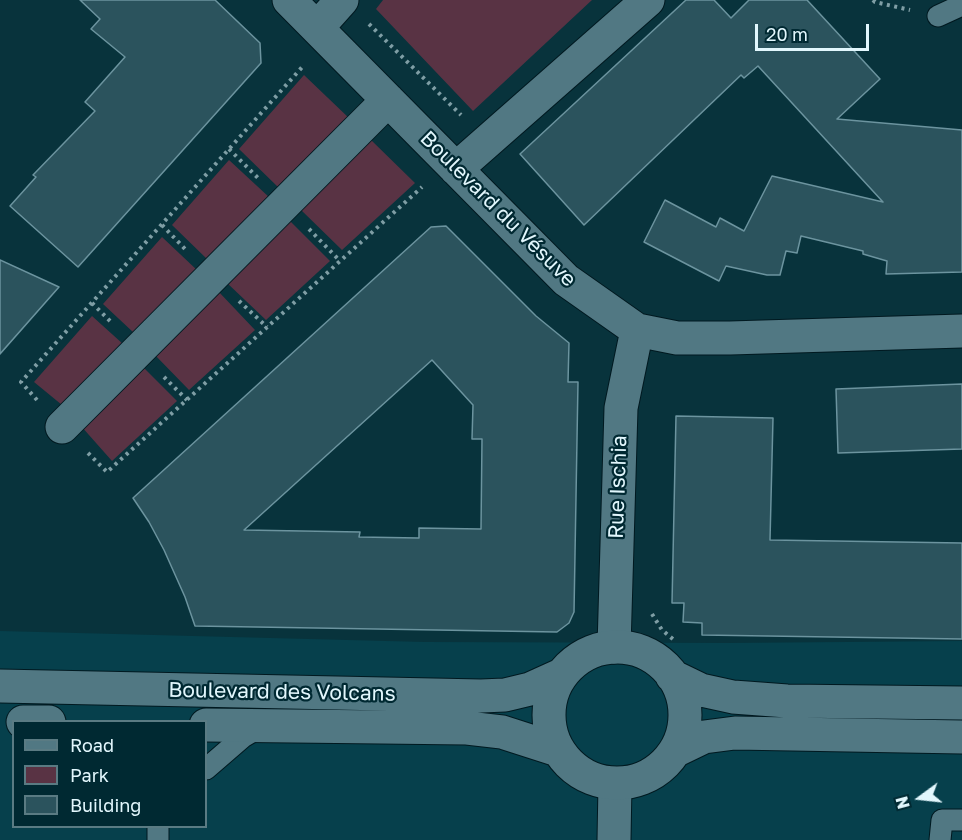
<!DOCTYPE html>
<html>
<head>
<meta charset="utf-8">
<style>
	body { margin:0 }
	#map { position:relative; width:962px; height:840px; overflow:hidden; background:#08333c; font-family:"Golos Text",sans-serif }
	canvas { display:block }
	.legend { position:absolute; left:12px; top:720px; width:195px; height:108px; box-sizing:border-box; background:#002932; border:2px solid #5a7b83; margin:0; padding:8px 10px; list-style:none; font-size:18px; color:#e2f7fd }
	.legend li { display:flex; align-items:center; gap:12px; height:30px }
	.legend b { width:30px; border:2px solid #5a7b83 }
	.north { position:absolute; left:890px; top:768px; width:60px; height:60px; -webkit-text-stroke:4px #002932; paint-order:stroke; rotate:255deg; font-size:16px; font-weight:700; line-height:24px; text-align:center; color:#e2f7fd }
	.north::after { content:''; display:block; margin:auto; width:21px; height:27px; background:#e2f7fd; clip-path:polygon(50% 0,100% 100%,50% 72%,0 100%) }
	.scale { position:absolute; left:755px; top:24px; width:114px; height:27px; box-sizing:border-box; border:3px solid #e2f7fd; border-top:0; padding-left:8px; font-size:18px; line-height:21px; white-space:nowrap; color:#e2f7fd; -webkit-text-stroke:4px #002932; paint-order:stroke }
</style>
</head>
<body>
<div id="map">
<canvas width="962" height="840"></canvas>
<ul class="legend">
<li><b style="height:8px;background:#517883"></b>Road</li>
<li><b style="height:16px;background:#593344"></b>Park</li>
<li><b style="height:16px;background:#2b535d"></b>Building</li>
</ul>
<div class="north">N</div>
<div class="scale">20 m</div>
</div>
<script>
const ctx = document.querySelector('canvas').getContext('2d');
ctx.lineJoin = 'round';
function fillPath(path, color) { ctx.fillStyle = color; ctx.fill(path, 'evenodd'); }
function trace(path, color, width, dash) { ctx.strokeStyle = color; ctx.lineWidth = width; ctx.lineCap = dash ? 'butt' : 'round'; ctx.setLineDash(dash || []); ctx.stroke(path); }
function write(font, color, halo, rows, align = 'center') {
  ctx.font = font + ' "Golos Text",sans-serif'; ctx.lineWidth = 4.5; ctx.setLineDash([]); ctx.textBaseline = 'middle'; ctx.strokeStyle = halo; ctx.fillStyle = color; for (const [text, x, y, turn = 0] of rows) {
    ctx.save(); ctx.translate(x, y); ctx.rotate((+turn || 0) * Math.PI / 180); ctx.textAlign = isNaN(turn) ? turn : align; if (halo) ctx.strokeText(text, 0, 0); ctx.fillText(text, 0, 0); ctx.restore();
  }
}
fillPath(new Path2D(`
	M0 631 425 642 728 643 962 641V840H0ZM14 722H206V826H14Z`), '#06404c');
fillPath(new Path2D(`
	M383 0H592L473 111 376 9Z
	M304 75 350 119 280 189 239 149Z
	M370 139 415 183 342 250 300 209Z
	M229 160 270 198 208 260 172 225Z
	M289 220 330 261 266 320 226 282Z
	M162 237 198 271 134 333 103 304Z
	M218 291 255 330 189 390 154 354Z
	M92 316 123 344 62 405 34 382Z
	M142 366 177 401 112 461 81 426Z`), '#593344');
const building = new Path2D(`
	M80 0H215L260 43 261 63 78 267 10 206 36 177 33 175 95 111 85 102 125 57 91 29 100 19Z
	M686 0H714L731 18 749 0H807L880 79 837 119 962 130V272L886 274 887 261 863 254V251L801 236 797 253 786 251 780 275H767L726 266 719 281 644 242 665 200 716 227 720 218 744 231 772 176 883 202 758 66 744 78 741 75 584 225 520 154Z
	M446 226 536 316 569 343 568 382H578L574 612 569 623 557 632 195 626 185 597 164 550 149 522 133 498 431 227ZM432 360 473 405 472 439H482L481 529 419 528V538L359 537 360 532 244 530Z
	M0 260 59 287 0 354Z
	M962 384V449L838 453 836 389Z
	M676 416 773 418 770 540 962 543V639L702 635V623L683 622 684 603H672Z`);
fillPath(building, '#2b535d');
trace(building, '#6c949f', 1.5);
const service = new Path2D(`
	M938 16 962 5
	M206 769 243 737 260 727
	M158 840V826
	M940 840 942 820H962`);
const minor = new Path2D(`
	M289 0 566 280 637 330 677 338H730L962 331
	M317 28 342 0
	M456 169 648 0
	M62 427 388 100
	M614 647 621 408 637 330
	M614 840 615 784`);
const tertiary = new Path2D(`
	M549 715a68 68 0 1 1 136 0a68 68 0 1 1-136 0Z
	M672 676 701 690 733 697 787 701 962 703
	M0 686 481 696 505 695 530 689 561 675
	M23 722H49
	M206 725 467 728 502 732 558 750
	M675 751 704 737 735 733 962 737`);
trace(service, '#001920', 23);
trace(minor, '#001920', 35);
trace(tertiary, '#001920', 35);
trace(new Path2D(`
	M873 0 875 2 910 10
	M369 24 461 115
	M229 149 259 179
	M162 225 186 250
	M309 229 340 261
	M239 301 267 327
	M92 303 113 324
	M164 377 187 400
	M37 400 21 382 304 65
	M88 453 107 472 422 187
	M652 614 662 630 674 640`), '#7f9ea5', 4, [3, 4.5]);
trace(service, '#517883', 21);
trace(minor, '#517883', 33);
trace(tertiary, '#517883', 33);
write('21px', '#e2f7fd', '#002932', [
	["Boulevard du Vésuve",498,209,45],
	["Rue Ischia",618,487,-88],
	["Boulevard des Volcans",282,692,1]
]);
</script>
</body>
</html>
